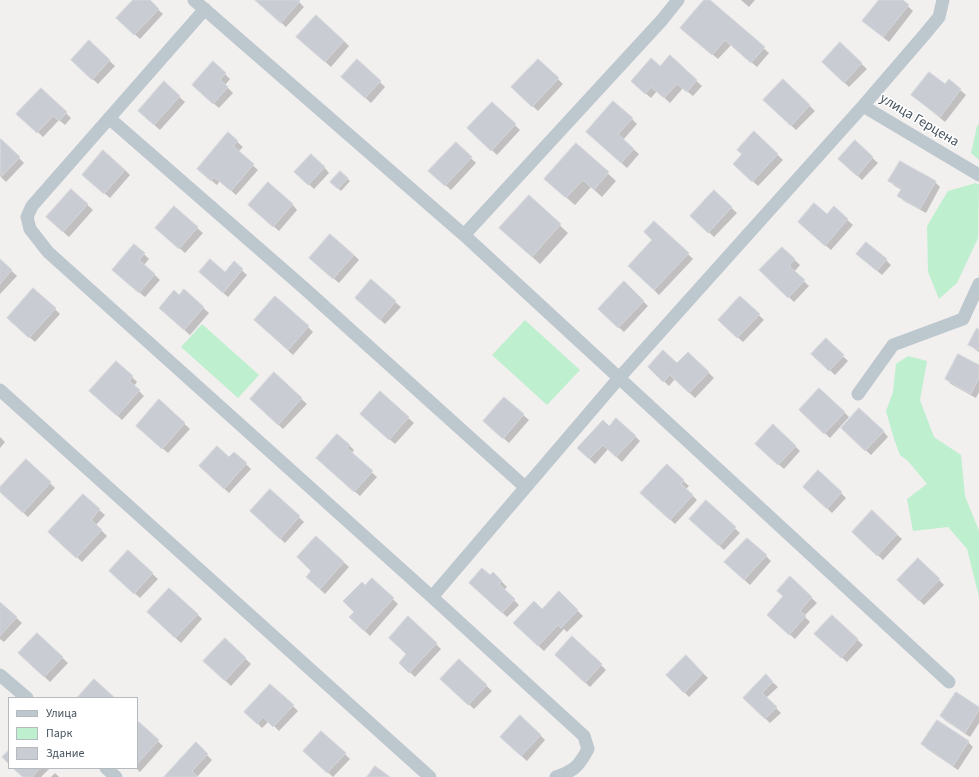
<!DOCTYPE html>
<html>
<head>
<meta charset="utf-8">
<style>
	body { margin:0 }
	#map { position:relative; width:979px; height:777px; overflow:hidden; background:#f2efef; font-family:"Source Sans 3",sans-serif }
	canvas { display:block }
	.legend { position:absolute; left:8px; top:697px; width:130px; height:72px; box-sizing:border-box; background:#fff; border:1px solid #b5babe; margin:0; padding:5px 7px; list-style:none; font-size:12px; color:#47535d }
	.legend li { display:flex; align-items:center; gap:8px; height:20px }
	.legend b { width:20px; border:1px solid #b5babe }
</style>
</head>
<body>
<div id="map">
<canvas width="979" height="777"></canvas>
<ul class="legend">
<li><b style="height:5px;background:#bdc7ce"></b>Улица</li>
<li><b style="height:11px;background:#beefcf"></b>Парк</li>
<li><b style="height:11px;background:#c9ccd2"></b>Здание</li>
</ul>
</div>
<script>
const ctx = document.querySelector('canvas').getContext('2d');
ctx.lineJoin = 'round';
function fillPath(path, color) { ctx.fillStyle = color; ctx.fill(path, 'evenodd'); }
function trace(path, color, width, dash) { ctx.strokeStyle = color; ctx.lineWidth = width; ctx.lineCap = dash ? 'butt' : 'round'; ctx.setLineDash(dash || []); ctx.stroke(path); }
function write(font, color, halo, rows, align = 'center') {
  ctx.font = font + ' "Source Sans 3",sans-serif'; ctx.lineWidth = 3; ctx.setLineDash([]); ctx.textBaseline = 'middle'; ctx.strokeStyle = halo; ctx.fillStyle = color; for (const [text, x, y, turn = 0] of rows) {
    ctx.save(); ctx.translate(x, y); ctx.rotate((+turn || 0) * Math.PI / 180); ctx.textAlign = isNaN(turn) ? turn : align; if (halo) ctx.strokeText(text, 0, 0); ctx.fillText(text, 0, 0); ctx.restore();
  }
}
fillPath(new Path2D(`
	M979 124V160L971 153 977 126Z
	M976 183 979 185 978 238 957 283 939 299 928 272 927 226 948 191Z
	M525 320 580 370 547 405 492 355Z
	M202 324 259 375 238 398 181 347Z
	M908 356 927 361 920 400 934 437 961 455 965 496 979 531V597L967 549 948 527 913 531 907 499 927 484 908 461 900 455 894 439 886 411 893 392 896 364Z`), '#beefcf');
fillPath(new Path2D(`
	M134 0H148L163 14 140 39 117 18Z
	M257 0H297L304 7 286 27Z
	M705 0H709L769 53 757 67 731 45 718 59 687 33Z
	M741 0H755L749 7Z
	M880 0H901L913 11 889 42 869 26Z
	M344 41 349 46 331 67 303 42Z
	M89 42 115 66 98 84 72 60Z
	M840 44 867 69 849 87 823 62Z
	M670 57 702 86 693 96 683 88 670 103 657 91 651 98 637 86 660 67Z
	M538 60 563 84 538 111 512 87Z
	M225 74 230 79 225 85 233 93 219 108 198 90Z
	M783 80 815 111 796 130 765 100Z
	M949 81 966 95 945 122 912 95 945 85Z
	M348 82H380L385 87 371 103Z
	M164 83 185 102 160 130 144 116Z
	M41 89 71 118 65 125 59 120 43 137 18 113Z
	M492 103 520 130 497 155 469 128Z
	M632 119 637 124 623 140 639 154 627 168 592 137Z
	M754 133 783 160 758 186 734 164 743 154Z
	M228 134 243 147 238 152 258 170 236 195 220 181 217 185 203 174Z
	M1 140 24 163 6 182 0 176Z
	M855 142 878 163 862 180 845 164Z
	M456 144 476 163 451 190 430 171Z
	M576 144 616 181 602 197 591 187 575 205 553 186Z
	M324 167 329 173 314 189 301 177Z
	M125 170 130 175 110 198 89 180Z
	M340 172 350 181 341 191 331 182Z
	M889 181 935 182 940 187 926 213 904 201 899 196 902 190 895 186Z
	M71 190 93 210 69 237 52 222Z
	M714 192 737 213 714 237 692 216Z
	M529 197 568 233 540 264 509 236Z
	M292 204 297 210 279 231 255 210Z
	M174 208 203 233 185 253 162 233Z
	M834 208 853 225 831 250 804 227 827 216Z
	M655 222 693 259 659 295 629 266 654 240Z
	M782 248 800 265 794 272 809 286 794 302 761 270Z
	M144 254 149 259 144 265 160 280 145 297 118 275Z
	M354 255 359 260 339 283 315 263Z
	M863 259 886 260 891 265 882 275Z
	M0 260 17 276 0 294Z
	M234 263 247 275 228 297 205 277 225 273Z
	M624 283 648 306 624 332 599 309Z
	M184 291 209 313 190 335 160 308 180 296Z
	M740 297 764 320 743 342 719 320Z
	M395 302 401 307 385 324 361 303Z
	M55 309 60 314 35 342 14 323Z
	M260 325 308 327 313 332 293 355Z
	M979 331V352L969 345Z
	M826 340 848 361 835 375 813 354Z
	M688 353 714 378 695 398 675 379 669 386 649 367 677 364Z
	M979 366V392L976 398 951 384 946 379Z
	M274 374 307 404 283 429 256 404Z
	M132 377 137 382 134 386 144 396 122 420 96 396Z
	M820 389 849 417 830 438 800 410Z
	M380 393 414 423 395 444 366 419Z
	M504 398 529 420 509 443 490 426Z
	M159 401 190 429 168 453 142 431Z
	M609 427 635 436 640 441 622 462 608 449 595 464 583 453Z
	M883 431 888 437 871 455 847 433Z
	M0 437 5 442 0 448Z
	M349 445 354 450 351 454 377 477 360 496 322 463Z
	M795 446 800 451 784 469 761 449Z
	M229 459 246 464 251 469 229 493 205 471Z
	M667 466 689 486 686 489 697 500 675 524 647 498Z
	M50 483 55 488 28 517 0 491V489Z
	M270 490 304 522 285 543 256 516Z
	M809 492 841 493 846 498 832 513Z
	M83 496 105 515 96 525 107 536 82 562 55 537Z
	M706 502 740 533 724 550 696 524Z
	M872 512 902 539 883 560 858 537Z
	M316 537 349 567 325 594 312 582Z
	M128 551 158 579 140 598 115 576Z
	M766 556 771 561 750 585 731 568Z
	M918 559 944 585 924 605 898 580Z
	M493 573 507 587 504 590 519 605 507 617 476 588Z
	M790 578 817 603 804 616 810 622 795 639 773 620 784 597Z
	M372 579 398 604 370 636 350 617 356 612 365 586Z
	M559 593 583 616 567 632 564 629 544 651 519 628 542 610Z
	M0 603 22 623 4 642 0 639Z
	M197 614 202 619 181 643 153 617Z
	M832 616 863 645 847 662 821 639Z
	M37 634 68 663 50 682 25 658Z
	M225 639 251 664 231 686 210 666Z
	M436 644 441 649 415 677 400 663 408 654Z
	M686 656 708 678 689 697 667 675Z
	M459 660 492 691 474 709 447 684Z
	M561 660 601 665 606 670 590 687Z
	M766 676 778 687 766 698 781 713 770 723 744 698Z
	M293 706 298 711 279 731 269 721 262 728 246 712Z
	M979 708V723L970 737 946 721 941 716Z
	M139 724 163 746 140 772 136 768H137V726Z
	M540 735 545 740 527 761 506 742Z
	M968 742 973 747 958 770 927 749 922 744Z
	M196 744 212 760 197 777H165Z
	M345 754 350 759 333 777 310 756Z
	M14 768H49V769L41 777H24Z
	M55 773 59 777H51Z`), '#0003');
const building = new Path2D(`
	M133 0H150L159 9 134 35 116 18Z
	M255 0H299L300 1 281 23Z
	M704 0H710L765 47 751 63 725 40 712 55 680 28Z
	M879 0H903L909 5 883 37 862 21Z
	M316 15 344 41 325 62 296 37Z
	M89 40 110 60 92 80 71 60Z
	M840 42 862 63 844 83 822 62Z
	M670 55 697 80 687 92 677 84 664 98 651 87 645 94 631 81 651 58 660 66Z
	M357 59 381 81 365 98 341 77Z
	M538 59 559 78 532 107 511 87Z
	M213 61 226 73 220 80 228 87 213 104 192 85Z
	M929 72 945 84 949 79 961 89 940 117 911 95Z
	M783 79 810 105 791 126 763 100Z
	M164 81 180 96 154 125 138 111Z
	M41 88 67 112 59 121 53 116 37 133 16 114Z
	M613 101 633 118 618 134 634 149 621 163 586 132Z
	M492 102 516 124 491 151 467 128Z
	M754 131 778 154 752 182 733 164 742 154 737 150Z
	M228 132 238 141 233 146 254 164 231 191 214 177 211 181 197 169Z
	M1 139 20 157 1 177 0 140Z
	M855 140 873 157 857 176 838 159Z
	M456 142 472 157 445 186 428 171Z
	M576 143 609 172 594 190 583 180 566 198 544 179Z
	M103 150 125 170 104 194 82 175Z
	M311 154 325 167 308 185 294 172Z
	M900 161 936 181 920 209 897 196 902 188 888 181Z
	M340 171 348 178 338 189 330 182Z
	M268 182 293 204 273 227 248 205Z
	M71 189 88 204 63 232 46 217Z
	M714 190 732 207 708 233 690 216Z
	M529 195 561 224 532 257 499 228Z
	M814 203 827 214 834 206 848 219 825 246 798 222Z
	M174 206 198 227 179 249 155 228Z
	M654 221 689 253 654 290 628 266 652 240 644 232Z
	M330 234 354 255 333 279 309 258Z
	M866 242 887 259 877 271 856 254Z
	M134 244 145 253 139 260 155 274 139 293 112 270Z
	M782 247 795 259 789 266 805 280 788 298 759 270Z
	M0 259 12 270 0 284Z
	M210 259 225 272 234 261 243 269 223 293 199 272Z
	M371 279 396 301 380 320 355 298Z
	M624 281 644 301 618 328 598 309Z
	M33 288 56 308 29 338 7 318Z
	M184 289 204 307 184 330 159 308 174 290 179 295Z
	M275 296 309 326 288 350 254 320Z
	M740 296 760 314 737 338 718 320Z
	M977 328 979 330V350L968 345Z
	M826 338 844 355 829 371 811 354Z
	M663 350 677 363 688 352 709 372 689 393 670 375 663 382 648 367Z
	M958 354 979 365V378L971 394 945 379Z
	M116 361 133 376 129 381 140 390 117 416 89 391Z
	M274 372 302 398 278 425 250 399Z
	M819 388 845 412 824 434 799 410Z
	M380 391 409 417 389 440 360 414Z
	M504 397 524 414 503 439 483 421Z
	M159 399 185 423 162 449 136 426Z
	M859 408 884 431 865 451 841 428Z
	M616 418 636 436 616 457 603 445 589 459 577 448 603 420 609 426Z
	M773 424 796 446 778 465 755 444Z
	M337 434 350 445 347 448 373 471 354 492 316 458Z
	M217 446 229 457 234 452 247 463 224 489 199 466Z
	M26 459 51 482 23 513 0 492V487Z
	M667 464 684 480 681 484 693 495 670 520 640 493Z
	M818 470 842 492 827 509 803 487Z
	M270 489 300 516 280 539 250 511Z
	M83 494 100 509 91 520 102 530 76 558 48 532Z
	M706 500 736 527 719 546 689 519Z
	M872 510 897 534 877 556 852 532Z
	M316 536 344 562 320 589 306 577 311 571 297 557Z
	M747 538 767 555 744 580 724 562Z
	M128 550 153 573 134 594 109 571Z
	M918 558 940 579 919 601 897 580Z
	M482 568 490 575 493 572 502 581 499 584 515 599 502 613 469 583Z
	M790 576 812 597 800 611 806 616 789 635 767 615 783 596 777 591Z
	M372 578 394 598 364 631 349 617 354 612 343 601 362 582 365 585Z
	M169 588 198 614 175 638 147 612Z
	M559 591 578 610 561 628 558 625 538 646 513 623 534 601 542 609Z
	M0 602 17 617 0 636Z
	M832 615 858 639 841 658 814 634Z
	M408 616 437 643 409 673 399 663 406 654 389 638Z
	M37 633 63 657 44 677 18 653Z
	M572 636 602 664 585 683 555 655Z
	M225 638 246 658 225 681 203 661Z
	M686 655 703 673 684 693 666 675Z
	M459 659 487 685 468 705 440 679Z
	M766 674 773 682 762 693 777 707 765 719 743 698Z
	M94 679 115 698H77Z
	M270 684 294 705 273 727 263 717 257 724 244 712Z
	M956 692 979 707V710L965 733 940 716Z
	M520 715 541 735 521 756 500 737Z
	M937 720 969 741 953 766 921 744Z
	M139 722 159 740 137 764V724Z
	M321 731 346 753 327 773 303 751Z
	M196 742 208 754 192 771 198 777H164Z
	M9 750V764L2 757Z
	M375 766 390 777H367Z
	M13 768H40L32 777H23Z`);
fillPath(building, '#c9ccd2');
trace(building, '#d3d6db', 1);
trace(new Path2D(`
	M194 0 464 235 949 682
	M205 9 32 206 27 217 30 229 48 252 432 597 584 736 588 749C579 766 574 771 556 777
	M863 106 979 175
	M109 118 304 288 525 487
	M464 235 662 20 678 0
	M0 390 430 777
	M858 394 893 345 963 319 979 284
	M432 597 619 378 863 106 925 34 939 17 943 0
	M0 675 27 698
	M106 768 116 777`), '#bdc7ce', 13);
write('14px', '#47535d', '#fff', [
	["улица Герцена",919,121,31]
]);
</script>
</body>
</html>
